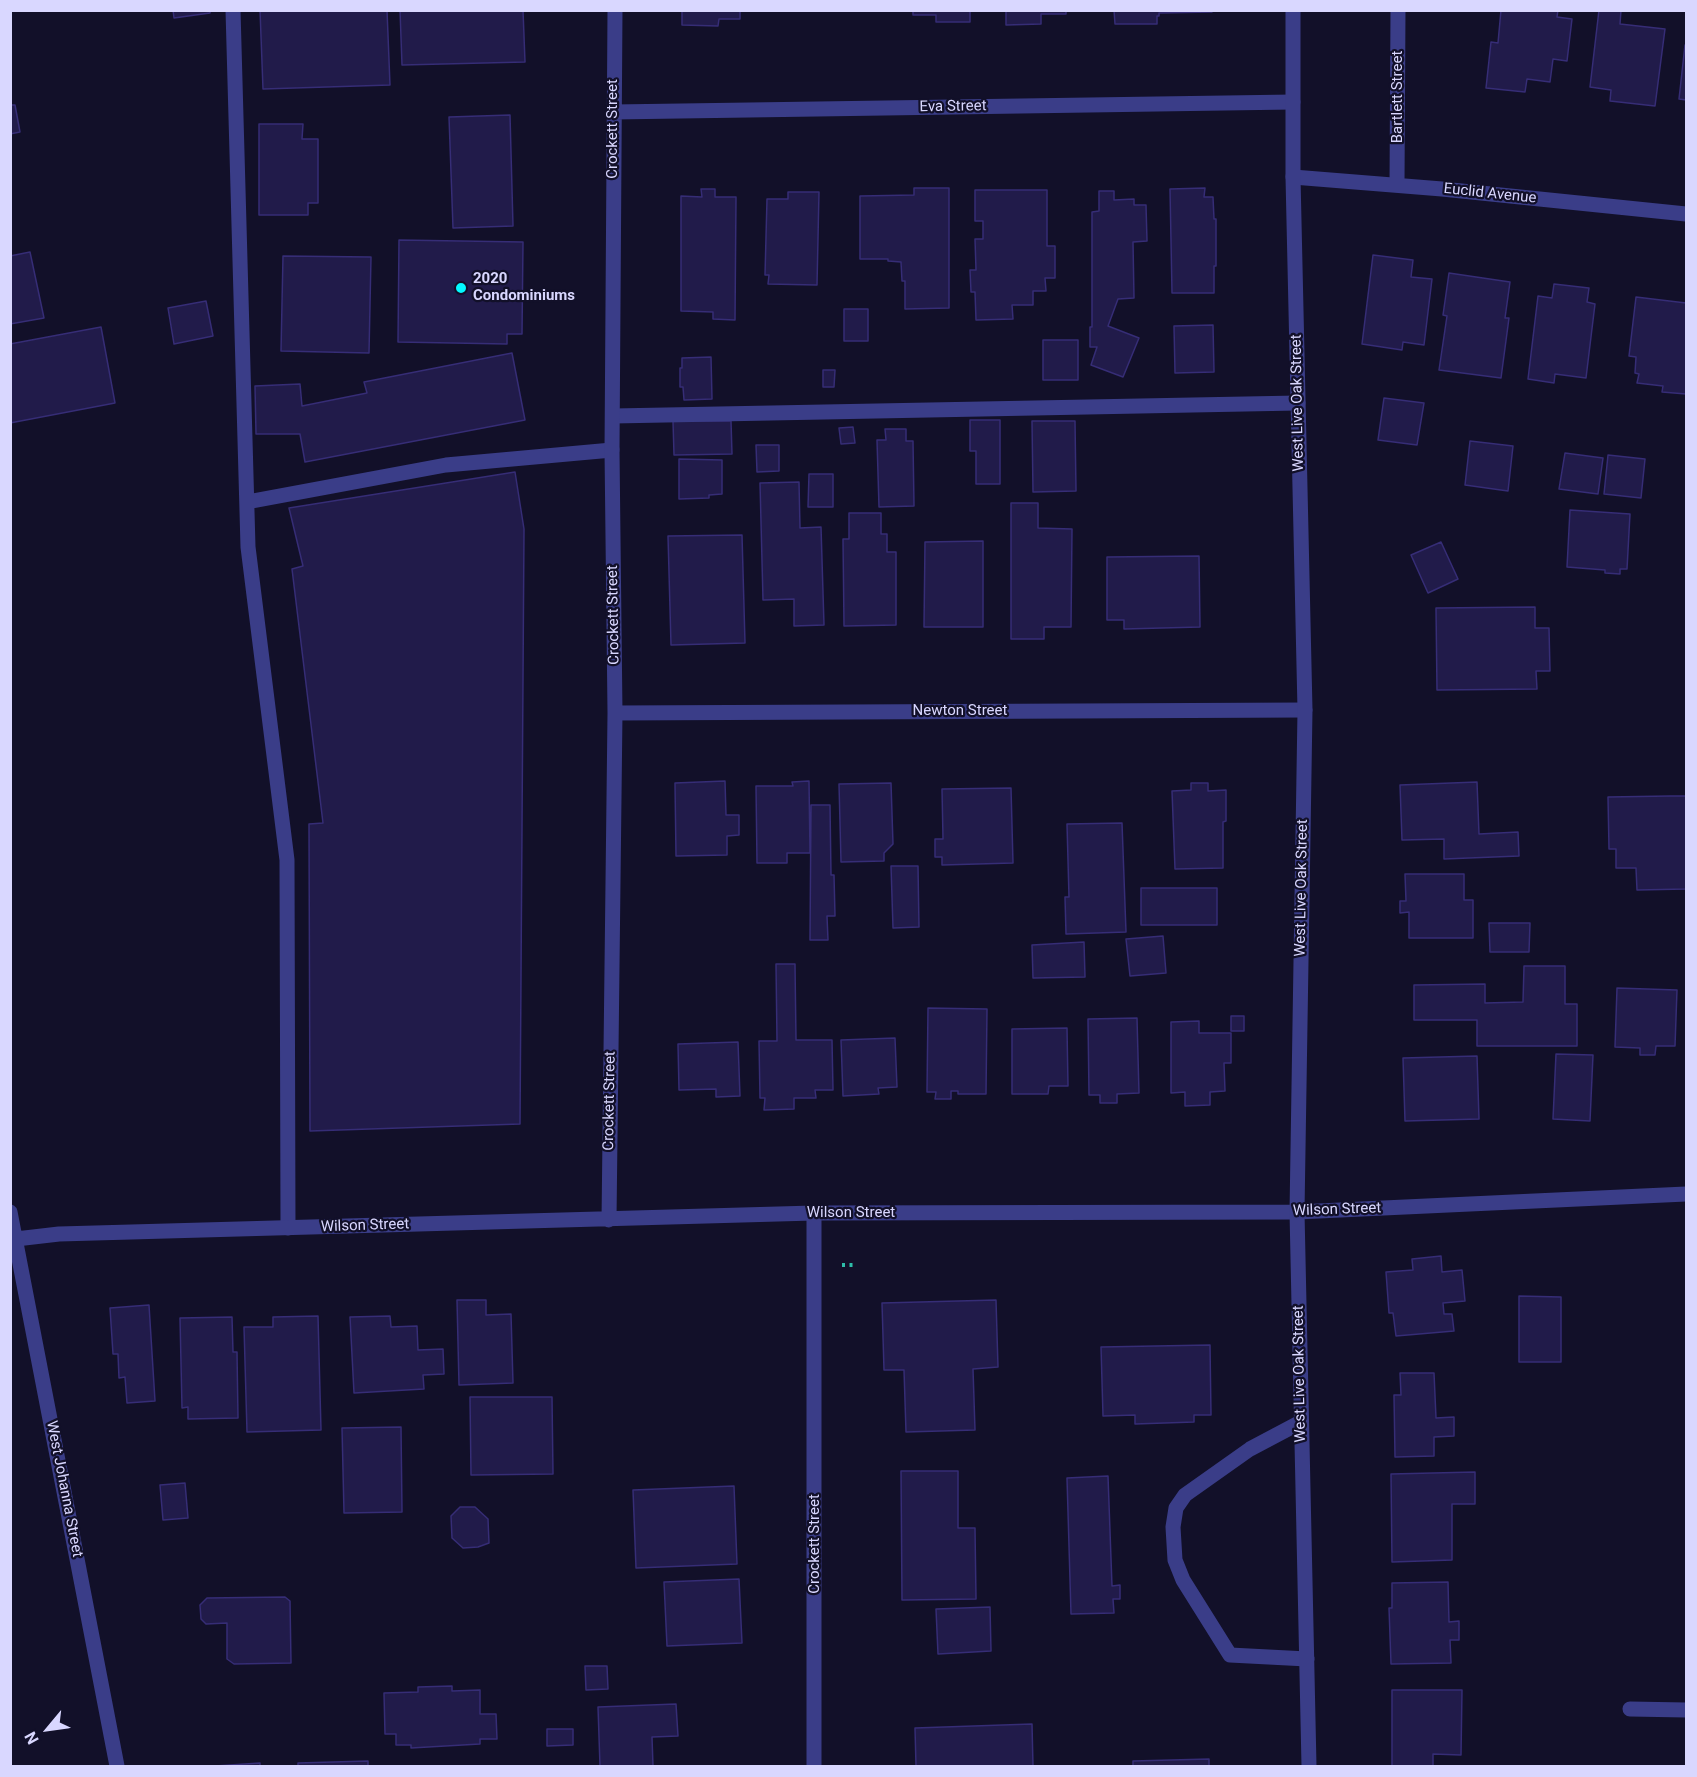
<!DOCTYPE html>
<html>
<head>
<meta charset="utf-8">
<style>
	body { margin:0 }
	#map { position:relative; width:1697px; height:1777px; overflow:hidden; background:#121029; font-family:Roboto,sans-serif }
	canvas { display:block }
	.frame { position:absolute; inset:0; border:12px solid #d9d7ff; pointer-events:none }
	.north { position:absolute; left:18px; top:1699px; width:60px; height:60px; -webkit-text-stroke:4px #121029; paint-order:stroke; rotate:241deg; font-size:16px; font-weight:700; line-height:24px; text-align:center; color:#d9d7ff }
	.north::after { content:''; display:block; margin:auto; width:21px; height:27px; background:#d9d7ff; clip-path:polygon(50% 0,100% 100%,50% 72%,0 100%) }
</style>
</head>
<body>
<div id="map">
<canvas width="1697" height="1777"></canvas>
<div class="frame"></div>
<div class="north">N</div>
</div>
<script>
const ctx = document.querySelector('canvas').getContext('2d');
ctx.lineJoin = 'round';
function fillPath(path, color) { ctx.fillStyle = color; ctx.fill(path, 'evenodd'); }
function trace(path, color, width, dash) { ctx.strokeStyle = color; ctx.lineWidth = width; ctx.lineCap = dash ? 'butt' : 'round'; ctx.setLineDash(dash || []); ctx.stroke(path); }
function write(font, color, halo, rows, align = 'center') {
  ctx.font = font + ' Roboto,sans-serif'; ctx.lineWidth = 4.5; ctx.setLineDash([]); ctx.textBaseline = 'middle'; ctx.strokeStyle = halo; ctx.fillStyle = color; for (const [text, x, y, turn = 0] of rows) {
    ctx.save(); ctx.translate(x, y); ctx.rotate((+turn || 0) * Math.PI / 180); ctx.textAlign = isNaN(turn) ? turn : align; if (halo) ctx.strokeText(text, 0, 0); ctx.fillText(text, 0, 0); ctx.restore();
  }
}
const building = new Path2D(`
	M173 10H210V13L174 18Z
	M260 10H387L390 85 263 89Z
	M400 10H523L525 62 402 65Z
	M682 10H740V19H719L718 26 682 25Z
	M913 10H970V22H936V15H913Z
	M1006 10H1066V14H1041V24L1006 25Z
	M1114 10H1212V12L1159 13V16H1157V24H1115Z
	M1501 10H1558L1557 17 1572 19 1567 61 1553 59 1550 82 1527 79 1525 92 1486 88 1491 42 1498 43Z
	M1599 10H1621L1620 24 1665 29 1655 106 1610 101 1611 90 1590 87Z
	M1685 45H1686V100L1679 99Z
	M10 105H15L20 132 10 134Z
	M510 115 513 226 453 228 449 117Z
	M259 124H303L302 139H318V203H308V215H259Z
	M914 188H949V308L905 309V281H902L901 262 888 261V259H860V196L914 195Z
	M1205 188 1204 197H1213L1214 219H1216V266H1214V293H1172L1170 189Z
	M701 189H715V197H736L735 320 713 319V312L681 311V196L702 197Z
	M975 190H1047V246H1055V278H1045L1046 291H1033V305H1012L1013 319 976 320 975 292H971L970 270H976L975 239H983V221H975Z
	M1099 191H1114V200L1134 199V205H1146L1147 241 1133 242 1134 298 1118 299 1108 326 1139 338 1123 377 1091 365 1097 347H1090V327H1092V212L1099 211Z
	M788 192H819L817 285 768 284 769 275H765L767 199H788Z
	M399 240 523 242 522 334H507V344L398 342Z
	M30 252 44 318 10 324V256Z
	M1373 255 1413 260 1411 277 1432 279 1424 345 1403 342 1402 350 1362 344Z
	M283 256 371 257 369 353 281 351Z
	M1449 273 1510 282 1505 318H1509L1501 378 1439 370 1447 316 1443 315Z
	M1554 284 1589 288 1587 302 1595 304 1586 378 1555 374 1554 383 1528 379 1538 296 1552 298Z
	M1636 297 1686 303V394L1662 392 1663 386 1637 383 1639 374 1635 373 1636 357 1629 356Z
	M206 301 213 336 174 344 168 308Z
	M844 309H868V341H844Z
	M1213 325 1214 372 1175 373 1174 326Z
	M101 327 115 403 10 423V344Z
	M1043 340H1078V380H1043Z
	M512 353 525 420 305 462 300 434H256L255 386 300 384 302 406 367 393 364 382Z
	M711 357 712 399 684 400 683 387H680V368H682V358Z
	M823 370H835L834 387H823Z
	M1384 398 1424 403 1417 445 1378 440Z
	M970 420H1000V484H976V451H970Z
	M673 421H731L732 454 674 455Z
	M1032 421H1075L1076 491 1033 492Z
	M853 427 855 443 841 444 839 428Z
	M885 429H906V441H913L914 506 879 507 877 440H886Z
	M1470 441 1513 446 1508 491 1465 485Z
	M756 445H779V471L757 472Z
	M1565 453 1603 458 1598 494 1559 489Z
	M1608 455 1645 459 1641 498 1604 494Z
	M679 459 722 460V494L709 495V498L679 499Z
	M515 472 524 529 520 1124 310 1131 309 824 323 823 292 569 303 566 289 508Z
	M809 474H833V507H808Z
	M799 482 800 528 821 527 824 625 794 626V599L763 600 760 483Z
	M1011 503H1038V528L1072 529 1071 627H1044V639H1011Z
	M1570 510 1630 514 1627 569H1620V574L1605 573V570L1567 567Z
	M849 513H881V534H887V552H896V625L844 626 843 539H849Z
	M742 535 745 643 671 645 668 536Z
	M983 541V627H924L925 542Z
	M1441 542 1458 579 1428 593 1411 555Z
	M1199 556 1200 627 1124 629V620H1107V557Z
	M1535 607V628H1549L1550 671H1536L1537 689 1437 690 1436 608Z
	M725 781 726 815H739V835L727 836V855L676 856 675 783Z
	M809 781 810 853H787V863H757L756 786H793L792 782Z
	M1477 782 1479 834 1518 832 1519 856 1444 859V839L1402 840 1400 785Z
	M891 783 893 844 884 853V861L841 862 839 784Z
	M1191 783H1208V791L1226 790V821L1223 822V868L1175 869 1172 791 1191 790Z
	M1011 788 1013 863 942 865V857H935V839H943L942 789Z
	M1670 796H1686V889L1637 890 1636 868H1616V849H1609L1608 797Z
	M811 805H830L831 875H834L835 916H827L828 940H810Z
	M1122 823 1126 932 1066 934 1065 897H1069L1067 824Z
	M891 866H918L919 927 893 928Z
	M1405 874H1464V900H1473V938H1409V912L1400 913V901H1406Z
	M1141 888H1217V925H1141Z
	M1489 923H1530L1529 952H1490Z
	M1163 936 1166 973 1130 976 1126 939Z
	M1084 942 1085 977 1033 978 1032 945Z
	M776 964H795L796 1040H832L833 1090H815L816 1098H794V1109L764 1110 765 1098H760L759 1041H777Z
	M1524 966H1565V1004H1577V1046H1477V1020H1414V985L1485 984V1003L1523 1002Z
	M1617 988 1677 990 1675 1046H1656L1655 1055H1640V1048L1615 1047Z
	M928 1008 987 1009 986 1094H958V1091H951V1099H935L936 1092H927Z
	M1231 1016H1244V1031H1231Z
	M1137 1018 1139 1093 1117 1094V1103H1100V1095H1089L1088 1019Z
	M1199 1021V1033H1231V1063H1224L1225 1091 1210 1092V1105L1185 1106V1092L1171 1093V1022Z
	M1067 1028 1068 1086H1049L1048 1094H1012V1029Z
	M895 1038 897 1087 878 1088 879 1094 843 1096 841 1040Z
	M738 1042 740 1096 716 1097V1089L679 1090 678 1044Z
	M1556 1054 1593 1055 1590 1121 1553 1119Z
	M1477 1056 1479 1119 1405 1121 1403 1058Z
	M1441 1256 1442 1272 1462 1270 1465 1301 1443 1303 1444 1314H1452L1454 1331 1396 1336 1393 1313H1389L1386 1272 1413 1270 1412 1259Z
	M1519 1296 1561 1297V1362H1519Z
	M457 1300H486V1315L511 1314 513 1383 459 1385Z
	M996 1300 998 1367 973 1369 975 1430 906 1432 904 1370H884L882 1303Z
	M149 1305 155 1401 127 1403 125 1377 119 1378 118 1354H113L110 1308Z
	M318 1316 321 1430 247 1432 244 1327H273V1317Z
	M390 1316 391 1327 417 1326 418 1350 443 1349 444 1374 423 1375 424 1389 354 1393 350 1317Z
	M232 1317 233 1352H237L238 1418 188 1419V1407L182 1408 180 1318Z
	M1210 1345 1211 1415H1194V1422L1135 1424V1415L1103 1416 1101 1347Z
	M1400 1373H1434L1436 1418 1454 1417V1436L1434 1437V1456L1395 1457 1394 1395H1401Z
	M470 1397H552L553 1474 471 1475Z
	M401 1427 402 1512 344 1513 342 1428Z
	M901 1471H958V1528H975L976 1599 902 1600Z
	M1475 1472V1504H1452V1560L1392 1562 1391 1474Z
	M1108 1476 1112 1586 1120 1585V1599H1113L1114 1613 1071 1614 1067 1478Z
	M185 1483 188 1518 163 1520 160 1485Z
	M734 1486 737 1564 636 1568 633 1490Z
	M460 1507H475L488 1519 489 1543 478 1547 463 1548 452 1538 451 1516Z
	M739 1579 742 1643 667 1646 664 1582Z
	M1448 1582 1449 1622 1459 1621V1640H1450L1451 1663 1391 1664 1389 1608H1392V1583Z
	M285 1597 290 1601 291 1663 234 1664 227 1659V1623L206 1624 201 1619 200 1605 207 1598Z
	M990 1607 991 1651 938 1654 936 1609Z
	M585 1666H607L608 1689 586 1690Z
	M452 1686V1691L480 1690V1714H496L497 1739H480V1744L411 1748V1745H396V1734H385L384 1693 418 1692V1687Z
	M1392 1690H1462L1461 1755 1433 1754V1766H1392Z
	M676 1704 678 1736 652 1737 653 1766H600L598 1707Z
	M1032 1724 1033 1766H916L915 1728Z
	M547 1729H573V1745L547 1746Z
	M1209 1759V1766H1133V1761Z
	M368 1761V1766H298V1763Z
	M260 1763V1766H215Z`);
fillPath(building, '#211b4a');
trace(building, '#362d76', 1.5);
trace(new Path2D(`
	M842 1265H854`), '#2ebda9', 4, [3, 4.5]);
trace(new Path2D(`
	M233 10 248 547 287 860 288 1228
	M613 416 1298 403
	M247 502 446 465 612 450
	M1301 1422 1250 1449 1185 1495 1176 1508 1173 1527 1175 1560 1183 1580 1230 1655 1307 1659
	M1630 1709 1686 1710`), '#3a3d88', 15);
trace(new Path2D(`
	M613 112 1293 102
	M1293 177 1442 189 1686 214
	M1397 184 1398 10
	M615 713 1305 710
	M10 1212 117 1766
	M814 1213V1766
	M609 1220 615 713 612 450 615 10
	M16 1239 59 1234 814 1213 1297 1212 1686 1194`), '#3a3d88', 15);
trace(new Path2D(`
	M1293 10V177L1305 710 1297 1212 1309 1766`), '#3a3d88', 15);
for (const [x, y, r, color] of [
	[461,288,6,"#03f9ff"]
]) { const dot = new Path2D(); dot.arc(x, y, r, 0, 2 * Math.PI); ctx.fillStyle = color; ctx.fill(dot); trace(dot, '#121029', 2); }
write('15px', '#d9d7ff', '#121029', [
	["Bartlett Street",1398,97,-90],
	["Eva Street",953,107,-1],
	["Crockett Street",613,129,-90],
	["Euclid Avenue",1490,194,6],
	["West Live Oak Street",1298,403,-91],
	["Crockett Street",614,615,-91],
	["Newton Street",960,711],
	["West Live Oak Street",1302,888,-89],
	["Crockett Street",610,1101,-89],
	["Wilson Street",1337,1210,-2],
	["Wilson Street",851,1213],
	["Wilson Street",365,1226,-2],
	["West Live Oak Street",1300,1374,-91],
	["West Johanna Street",64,1489,79],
	["Crockett Street",815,1544,-90]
]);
write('bold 15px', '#d9d7ff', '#121029', [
	["2020",473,279],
	["Condominiums",473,296]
], 'left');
</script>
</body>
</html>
